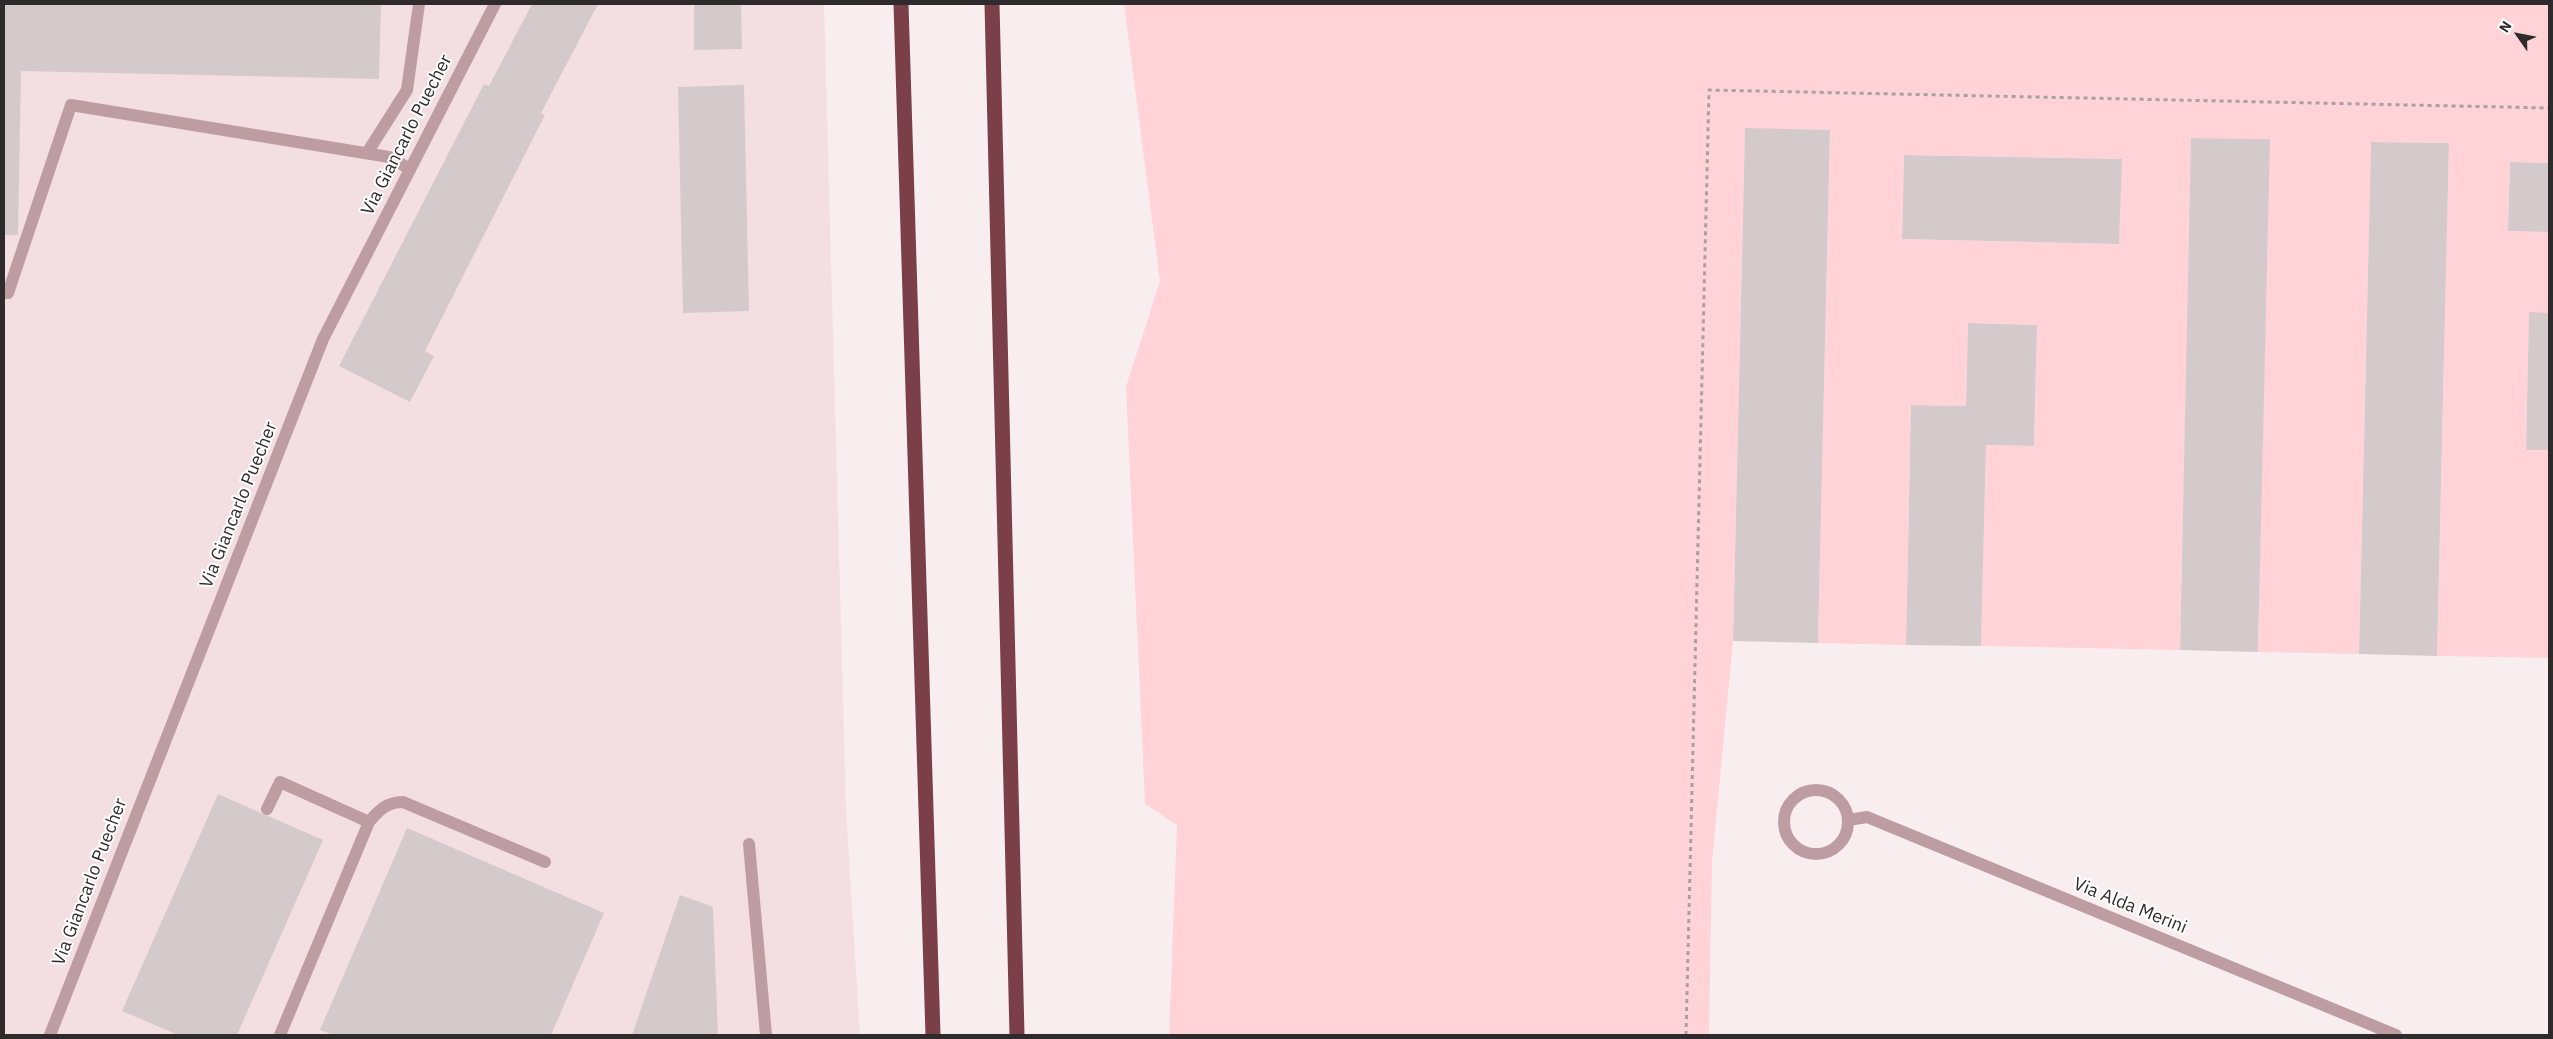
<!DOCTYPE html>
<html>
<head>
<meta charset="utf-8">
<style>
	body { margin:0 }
	#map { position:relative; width:2553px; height:1039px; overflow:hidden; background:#f9eeef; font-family:"IBM Plex Sans",sans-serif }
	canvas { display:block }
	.frame { position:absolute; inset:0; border:5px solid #2f2a2b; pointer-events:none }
	.north { position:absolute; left:2493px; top:10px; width:50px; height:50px; -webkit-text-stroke:4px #fefefe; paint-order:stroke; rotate:303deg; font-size:14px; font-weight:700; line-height:20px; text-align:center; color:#2f2a2b }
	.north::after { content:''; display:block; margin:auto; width:18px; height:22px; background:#2f2a2b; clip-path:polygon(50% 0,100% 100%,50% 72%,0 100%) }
</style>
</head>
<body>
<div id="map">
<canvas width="2553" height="1039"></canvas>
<div class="frame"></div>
<div class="north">N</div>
</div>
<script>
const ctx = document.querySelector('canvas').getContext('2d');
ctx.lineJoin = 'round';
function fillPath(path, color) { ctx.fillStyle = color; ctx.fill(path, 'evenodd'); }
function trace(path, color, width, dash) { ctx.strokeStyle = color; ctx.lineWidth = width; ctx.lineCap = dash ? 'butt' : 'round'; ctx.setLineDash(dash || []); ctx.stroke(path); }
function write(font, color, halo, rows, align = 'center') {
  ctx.font = font + ' "IBM Plex Sans",sans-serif'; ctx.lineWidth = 4; ctx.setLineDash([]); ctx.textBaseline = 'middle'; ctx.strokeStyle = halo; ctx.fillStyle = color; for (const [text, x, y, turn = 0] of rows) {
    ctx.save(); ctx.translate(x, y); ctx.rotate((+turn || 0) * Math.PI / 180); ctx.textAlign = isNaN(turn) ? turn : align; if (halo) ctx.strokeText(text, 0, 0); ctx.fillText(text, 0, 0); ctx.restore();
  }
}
fillPath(new Path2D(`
	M4 4H824L846 809 860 1035H4Z`), '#f3dfe1');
fillPath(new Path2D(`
	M1124 4H2549V163L2510 162 2508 231 2549 232V313H2529L2526 449 2549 450V658L2437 656 2449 143 2371 142 2359 654 2258 652 2269 139 2192 138 2180 650 1981 646 1986 445 2034 446 2037 325 1968 323 1966 406 1911 405 1906 645 1818 643 1830 130 1745 129 1733 641 1712 862 1709 1035H1169L1177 825 1145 804 1126 387 1160 281ZM1904 155 2121 159 2119 244 1902 239Z`), '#ffd3d8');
fillPath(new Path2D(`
	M4 4H381L379 79 21 71 18 235H4Z
	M532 4H598L541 113 545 115 425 351 434 356 410 402 339 366 484 84 489 86Z
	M694 4H741L742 49 694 50Z
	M744 85 749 311 683 313 678 87Z
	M1745 128 1830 130 1818 643 1733 641Z
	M2191 138 2270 139 2258 652 2180 650Z
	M2371 142 2449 143 2437 656 2359 654Z
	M1904 155 2122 159 2119 244 1902 239Z
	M2510 162 2549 163V232L2508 231Z
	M2529 312 2549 313V450H2526Z
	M1968 323 2037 325 2034 446 1986 445 1981 646 1906 645 1911 405 1966 406Z
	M218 794 323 840 237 1035H178L122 1011Z
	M407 828 604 913 551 1035H333L320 1030Z
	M680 895 713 907 718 1035H632Z`), '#d5cacb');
trace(new Path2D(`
	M1686 1035 1709 90 2549 108`), '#a9a0a1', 3, [4, 4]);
trace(new Path2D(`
	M367 153 407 90 419 4
	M4 293H8L71 105 389 157 410 169
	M267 809 280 782 369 822
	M749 844 766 1035
	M280 1035 369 822C379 810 387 802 403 802L545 862`), '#bd9da1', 12);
trace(new Path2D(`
	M1784 822a32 32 0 1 1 64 0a32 32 0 1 1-64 0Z
	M1848 820 1867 817 2396 1035
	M50 1035 323 339 495 4`), '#bd9da1', 12);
trace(new Path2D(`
	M901 4 933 1035
	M992 4 1017 1035`), '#7a3f49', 15);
write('18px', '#2f2a2b', '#fefefe', [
	["Via Giancarlo Puecher",407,135,-63],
	["Via Giancarlo Puecher",239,505,-68],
	["Via Giancarlo Puecher",90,882,-69],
	["Via Alda Merini",2130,906,22]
]);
</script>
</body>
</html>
